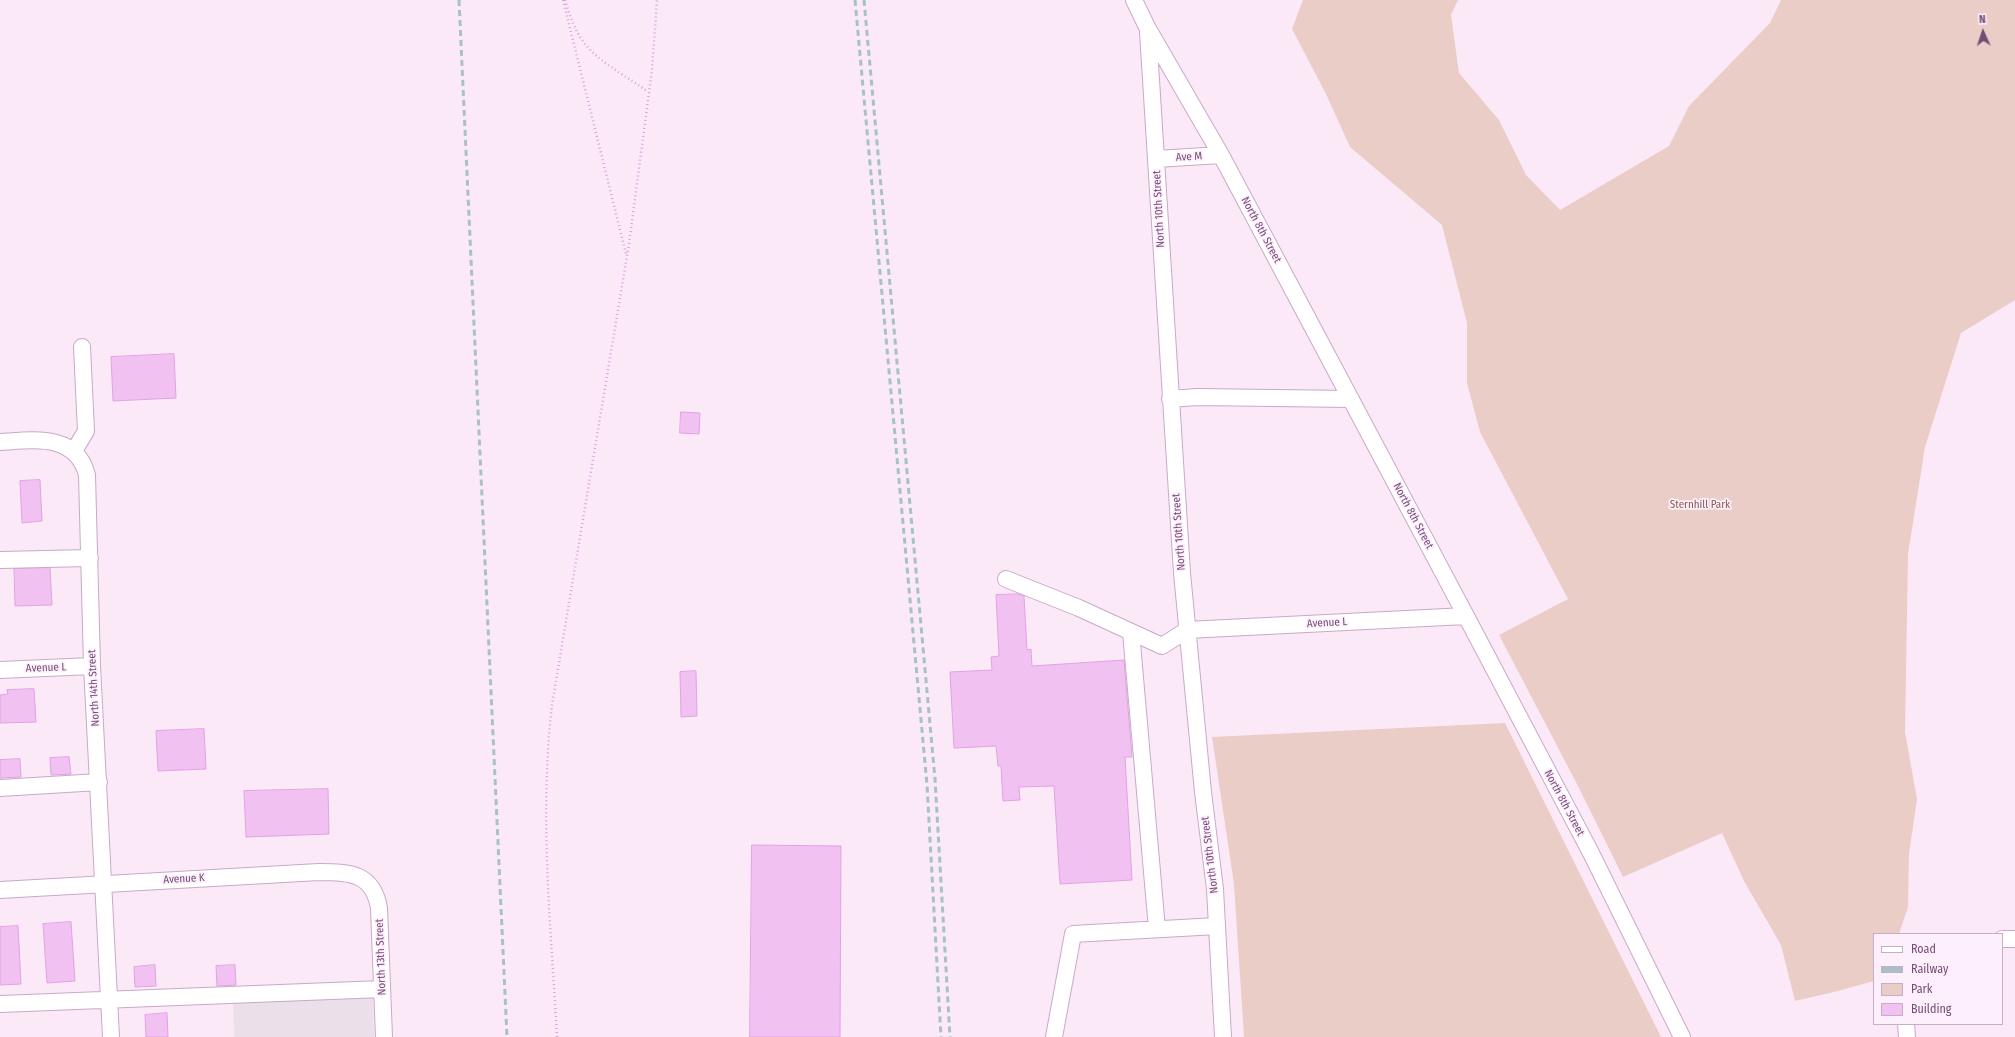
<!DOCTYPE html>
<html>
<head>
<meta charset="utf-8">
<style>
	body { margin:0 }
	#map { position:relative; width:2015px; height:1037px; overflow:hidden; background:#fce9f8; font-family:"Fira Sans Condensed",sans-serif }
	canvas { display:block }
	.legend { position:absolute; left:1873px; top:933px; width:130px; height:92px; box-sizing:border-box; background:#feeffc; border:1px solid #c6aec6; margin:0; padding:5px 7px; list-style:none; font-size:12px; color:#734d76 }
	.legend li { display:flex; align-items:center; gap:8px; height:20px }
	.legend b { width:20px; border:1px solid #c6aec6 }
	.north { position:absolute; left:1963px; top:12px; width:40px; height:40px; -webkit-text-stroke:3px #feeffc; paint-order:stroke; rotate:357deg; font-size:11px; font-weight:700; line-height:16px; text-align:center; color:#734d76 }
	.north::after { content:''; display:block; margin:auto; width:14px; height:18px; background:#734d76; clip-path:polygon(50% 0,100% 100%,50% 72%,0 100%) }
</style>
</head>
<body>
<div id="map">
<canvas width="2015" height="1037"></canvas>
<ul class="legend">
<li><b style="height:5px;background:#fff"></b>Road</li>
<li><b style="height:5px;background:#a6c2c6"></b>Railway</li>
<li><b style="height:11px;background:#eacdc7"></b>Park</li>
<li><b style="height:11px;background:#f0c1f1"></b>Building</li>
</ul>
<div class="north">N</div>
</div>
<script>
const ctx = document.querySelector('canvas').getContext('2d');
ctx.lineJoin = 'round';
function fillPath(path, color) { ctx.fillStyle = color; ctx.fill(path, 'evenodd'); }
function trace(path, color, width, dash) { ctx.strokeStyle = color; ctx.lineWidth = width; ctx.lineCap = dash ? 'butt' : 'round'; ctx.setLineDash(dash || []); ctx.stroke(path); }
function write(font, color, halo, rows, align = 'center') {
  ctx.font = font + ' "Fira Sans Condensed",sans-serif'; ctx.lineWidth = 3.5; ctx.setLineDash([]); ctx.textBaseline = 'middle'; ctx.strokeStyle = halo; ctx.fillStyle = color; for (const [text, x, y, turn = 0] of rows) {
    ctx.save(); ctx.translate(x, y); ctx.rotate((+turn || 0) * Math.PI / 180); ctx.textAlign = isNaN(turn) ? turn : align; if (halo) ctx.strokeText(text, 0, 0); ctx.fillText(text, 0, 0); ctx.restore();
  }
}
fillPath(new Path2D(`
	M373 996 374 1037H234L233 999Z`), '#ebdfea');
fillPath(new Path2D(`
	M1303 0H1458L1451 15 1459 73 1499 120 1526 175 1560 210 1669 146 1689 106 1770 23 1781 0H2015V300L1961 333 1925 447 1908 554 1905 732 1917 799 1909 854 1908 907 1899 934H1874V981L1834 992 1795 1001 1781 945 1744 881 1722 833 1623 877 1578 786 1499 635 1568 599 1480 432 1467 383V323L1442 225 1350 147 1326 94 1292 29Z
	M1505 723 1661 1037H1244L1234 884 1212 737Z`), '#eacdc7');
const building = new Path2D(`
	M174 354 176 398 113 401 111 357Z
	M681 412 700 413 699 434 680 433Z
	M40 480 42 521 22 523 20 481Z
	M50 568 52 605 15 606 14 569Z
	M1018 594 1024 596 1027 650 1031 649 1032 666 1124 660 1132 757H1125L1132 880 1060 884 1054 786 1019 787 1020 800 1003 801 1001 766H998L996 746 954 748 950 672 992 670 991 657 999 656 996 595Z
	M696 671 697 716 681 717 680 672Z
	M34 689 36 722 0 723V695L8 694 7 690Z
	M204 729 206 769 158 771 156 731Z
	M69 757 71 774 51 775 50 758Z
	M20 759 21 777 0 778V760Z
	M328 789 329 834 246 837 244 791Z
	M752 845 841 846 840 1037H750Z
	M71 922 75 981 47 983 43 924Z
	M18 926 21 984 0 985V927Z
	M155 965 156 986 135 987 134 967Z
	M235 965 236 985 217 986 216 966Z
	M167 1013 168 1037H146L145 1015Z`);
fillPath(building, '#f0c1f1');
trace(building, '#e1a2e3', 1);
const minor = new Path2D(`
	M1134 0 1147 27 1221 155 1466 616 1591 853 1682 1037
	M1148 32 1182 573 1203 792 1215 889 1223 1037
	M1156 159 1221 155
	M1170 399 1197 397 1351 399
	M0 442C34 440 76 433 87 475L92 666 111 1037
	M74 451 86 431 82 347
	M0 560 90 558
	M1006 579 1079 608 1162 646 1187 630 1466 616
	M1131 632 1157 929
	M0 670 92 666
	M0 788 99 782
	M0 890 319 872C350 872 373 873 379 908L384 1037
	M2002 939H2015
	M0 1004 382 989
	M1906 1024 1907 1037
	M1054 1037 1073 934 1217 926`);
trace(minor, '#c8a9c8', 18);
trace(new Path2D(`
	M563 0 626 254
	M565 0C570 16 575 32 586 45 600 63 630 78 648 92
	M557 1037C551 927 539 815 552 705L629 244 652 70 657 0`), '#d5a4d6', 2.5, [1, 3]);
trace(minor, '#fff', 16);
trace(new Path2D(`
	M459 0 507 1037
	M855 0 927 785 941 1037
	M864 0 935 779 950 1037`), '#a6c2c6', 3, [6, 4]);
write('11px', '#734d76', '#feeffc', [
	["Ave M",1189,157,-3],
	["North 10th Street",1159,209,-93],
	["North 8th Street",1261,230,62],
	["North 8th Street",1413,516,62],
	["North 10th Street",1179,532,-94],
	["Avenue L",1327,623,-3],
	["Avenue L",46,668,-2],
	["North 14th Street",94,688,-93],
	["North 8th Street",1564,803,62],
	["North 10th Street",1210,855,-97],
	["Avenue K",184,879,-3],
	["North 13th Street",381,957,-92]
]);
write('11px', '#875c4b', '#feeffc', [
	["Sternhill Park",1700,505]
]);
</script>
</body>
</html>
